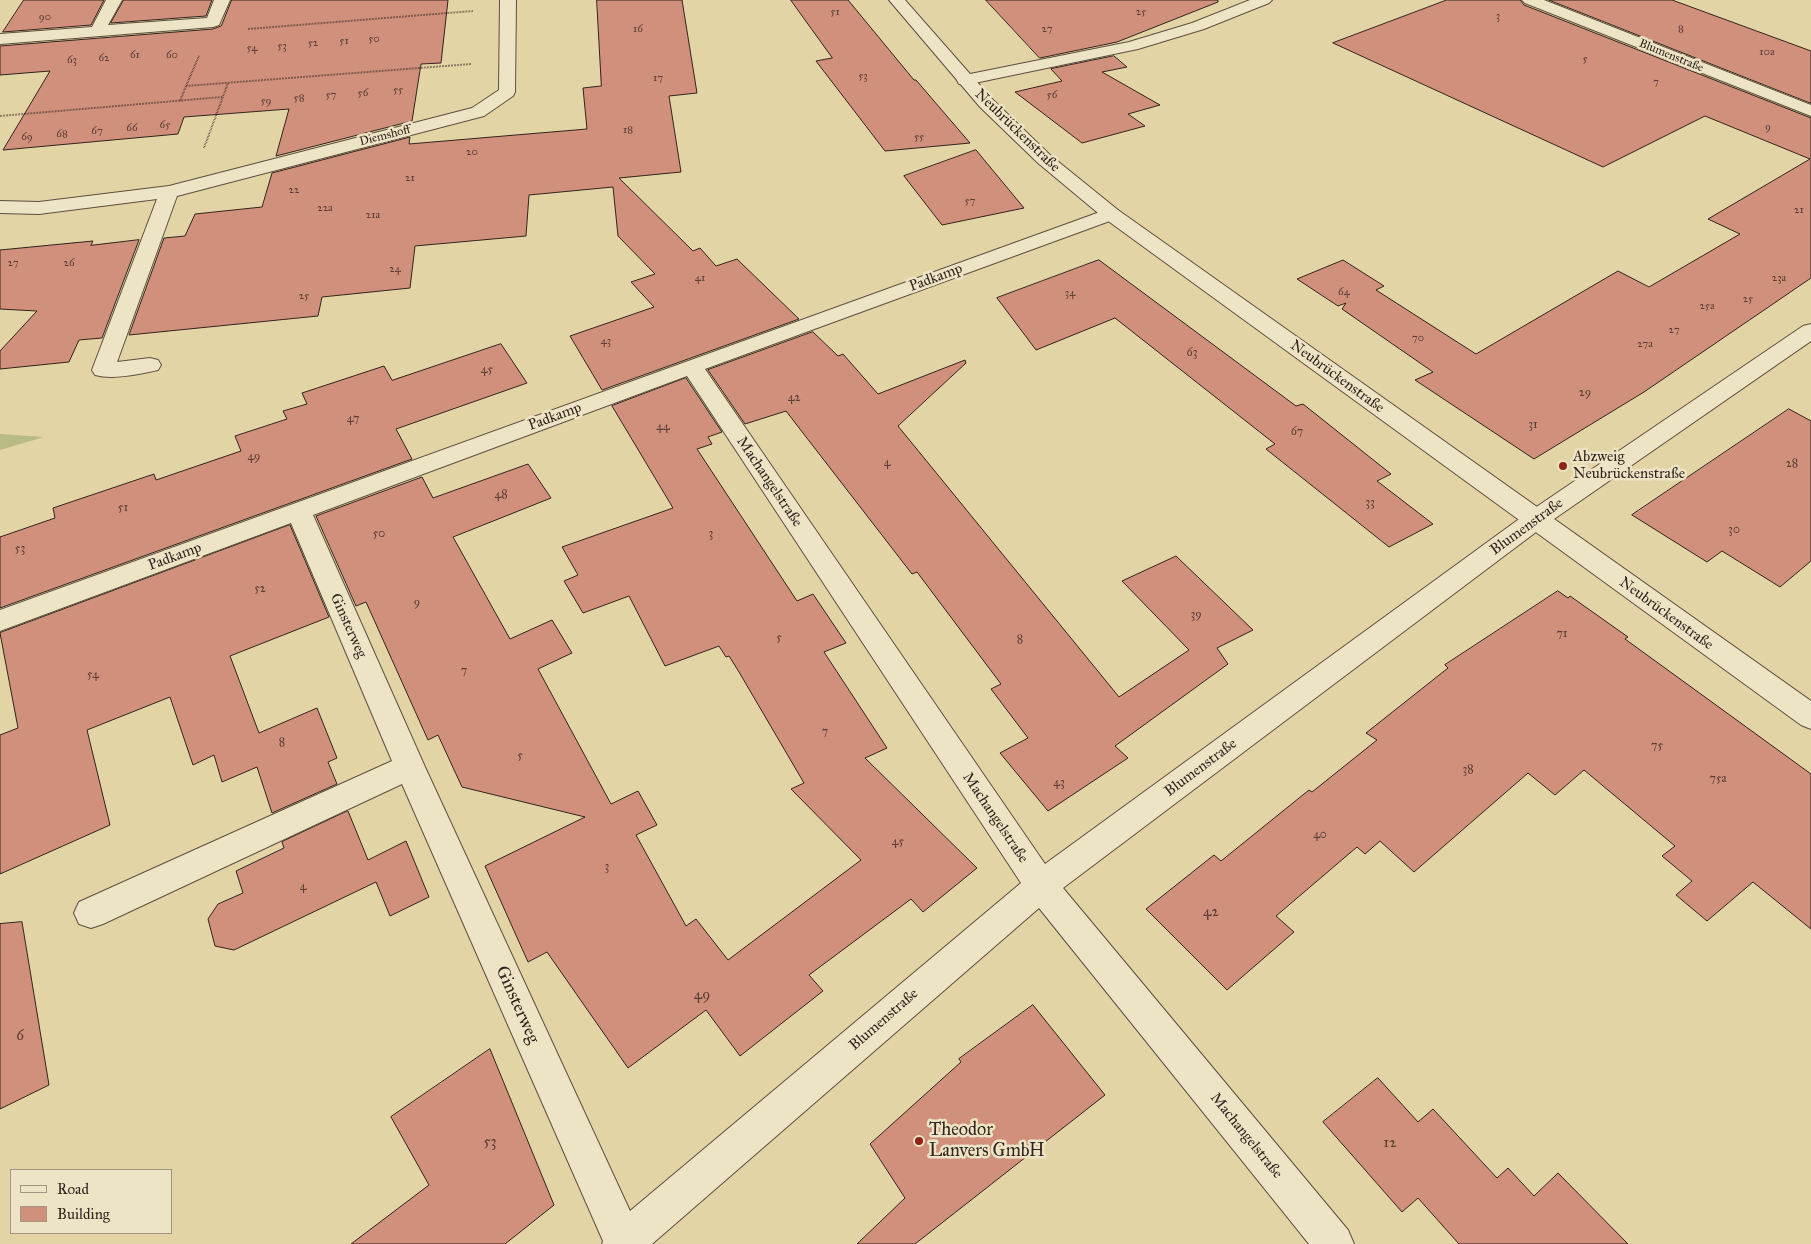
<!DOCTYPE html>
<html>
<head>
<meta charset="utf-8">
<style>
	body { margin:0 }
	#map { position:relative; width:1811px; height:1244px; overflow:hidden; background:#e3d4a6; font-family:"IM FELL Great Primer",serif }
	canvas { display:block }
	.legend { position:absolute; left:10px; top:1169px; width:162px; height:65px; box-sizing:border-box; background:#ede3c5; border:1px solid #a29682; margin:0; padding:6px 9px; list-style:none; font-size:15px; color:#32231d }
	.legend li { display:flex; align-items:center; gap:10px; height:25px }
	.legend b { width:25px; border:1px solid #a29682 }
</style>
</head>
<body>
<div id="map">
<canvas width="1811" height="1244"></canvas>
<ul class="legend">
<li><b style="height:6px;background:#ede3c5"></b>Road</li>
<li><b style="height:14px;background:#d0907c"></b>Building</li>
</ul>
</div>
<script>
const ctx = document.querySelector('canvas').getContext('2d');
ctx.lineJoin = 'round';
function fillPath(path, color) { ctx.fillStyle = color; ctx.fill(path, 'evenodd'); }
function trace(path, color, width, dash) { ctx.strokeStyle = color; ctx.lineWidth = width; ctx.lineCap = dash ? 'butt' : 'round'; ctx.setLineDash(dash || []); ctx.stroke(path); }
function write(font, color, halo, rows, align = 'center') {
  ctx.font = font + ' "IM FELL Great Primer",serif'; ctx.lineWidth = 5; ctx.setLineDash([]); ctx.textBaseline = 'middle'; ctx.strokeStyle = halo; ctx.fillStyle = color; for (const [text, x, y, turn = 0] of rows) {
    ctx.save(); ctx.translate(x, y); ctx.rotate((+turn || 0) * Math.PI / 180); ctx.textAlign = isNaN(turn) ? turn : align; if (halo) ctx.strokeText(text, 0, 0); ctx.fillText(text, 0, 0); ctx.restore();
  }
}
fillPath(new Path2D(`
	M0 434 44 437 0 450Z`), '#b8bc84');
const building = new Path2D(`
	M24 0H104L91 25 3 32Z
	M124 0H212L206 16 111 23Z
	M232 0H448L441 63 421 64 412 121 276 156 289 109 184 117 178 134 3 150 50 71 0 75V46L213 29 221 26Z
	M597 0H682L697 93 669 96 681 172 619 178 693 251 700 248 716 266 737 259 799 319 602 390 570 336 654 307 631 282 655 274 618 236 613 187 529 195 526 236 415 246 410 288 322 297 318 316 129 335 164 238 185 236 195 214 262 207 272 173 410 137 409 144 587 129 583 88 601 86Z
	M791 0H848L914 80H916L970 143 885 151 816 61 832 58Z
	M986 0H1218V2L1117 42 1040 58Z
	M1447 0H1520L1524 5 1811 118V278L1644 392 1534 459 1415 380 1433 372 1342 309 1346 303 1338 306 1297 279 1343 260 1384 286 1376 290 1476 354 1618 271 1649 287 1740 234 1708 219 1810 159 1705 116 1603 167 1333 43Z
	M1549 0H1672L1811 51V103Z
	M1114 56 1127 67 1102 72 1160 105 1128 114 1145 126 1082 143 1015 92 1062 81 1051 69Z
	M976 150 1024 208 942 225 904 176Z
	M139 240 102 338 79 340 69 362 0 369V351L37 311 0 309V250L93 241 91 245Z
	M1099 260 1296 406 1303 404 1391 474 1377 481 1433 524 1389 547 1266 449 1275 444 1115 318 1036 350 997 298Z
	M813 332 838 356 843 354 878 394 965 360 966 363 898 426 1119 697 1189 650 1122 581 1176 556 1253 630 1217 648 1228 664 1115 746 1128 758 1048 811 1000 753 1028 738 991 689 1001 684 917 572 912 574 786 411 745 424 708 370Z
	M501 344 527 383 396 429 412 459 0 608V537L55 518 53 508 154 474 156 480 241 451 235 436 287 419 283 411 307 404 302 393 384 366 392 380Z
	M686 378 722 432 708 437 712 444 697 449 797 601 813 594 846 643 824 652 887 748 865 758 977 868 923 912 911 899 809 975 823 991 740 1056 706 1010 628 1068 547 952 528 962 485 866 585 817 462 787 438 735 428 740 366 602 356 606 316 516 422 477 433 498 528 464 551 498 453 537 510 639 552 620 572 653 538 669 611 804 638 791 657 825 636 835 686 926 696 919 728 960 861 860 791 789 804 783 739 672 729 656 726 657 719 646 665 666 629 596 583 613 564 581 578 575 562 547 673 508 612 406Z
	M1789 409 1811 421V561L1780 587 1722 551 1707 562 1632 515Z
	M290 525 329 617 230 656 259 733 317 708 337 758 328 762 337 784 272 813 257 767 222 782 214 755 193 765 170 697 87 730 110 825 0 874V735L18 728 0 633Z
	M1558 591 1568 598 1570 596 1628 637 1625 639 1811 774V929L1753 882 1707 921 1676 895 1692 881 1662 856 1675 846 1584 770 1555 795 1528 773 1414 872 1380 841 1365 854 1357 847 1276 916 1294 932 1227 990 1146 909 1214 855 1221 861 1309 790 1312 792 1377 740 1366 733 1448 668 1445 665Z
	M348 811 368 860 406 841 429 897 390 916 376 882 234 950 215 946 208 919 218 904 243 893 236 871 284 848 282 842Z
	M22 922 49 1085 0 1109V924Z
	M1033 1005 1105 1095 915 1244H857L905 1198 870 1144 961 1062 959 1059Z
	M490 1049 554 1205 505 1244H351L429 1185 391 1117Z
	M1378 1078 1418 1122 1433 1109 1497 1178 1508 1168 1534 1196 1558 1173 1628 1244H1459L1418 1198 1402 1212 1323 1122Z`);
fillPath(building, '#d0907c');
trace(building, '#32231d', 1);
const service = new Path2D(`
	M106 0H122L108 25 207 18 214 0H230L219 25 213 27 0 44V34L92 27Z`);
const minor = new Path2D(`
	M500 0H516L515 92 513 96 484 116 177 196 117 362 150 358 158 360 161 365 158 370C140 374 113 380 95 375L92 370 157 199 39 214 0 213V201L39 202 169 186 472 108 499 90Z
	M1250 0H1272L1269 3 1204 29 1138 49 965 85 959 84 957 80 959 76 965 75 1129 42 1192 23Z
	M1522 0H1544L1811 105V116L1525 3Z
	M1111 208 1118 210 1121 214 1118 218 705 369 1045 864 1526 514 1803 326 1811 324V341L1544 526 1063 888 1348 1230 1354 1244H1309L1039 908 652 1244H602L603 1241 402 784 103 924 91 928 79 924 74 913 79 902 392 761 291 523 0 631V610ZM687 376 1021 883 630 1211 425 767 313 515Z`);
const tertiary = new Path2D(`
	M889 0H905L992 99 1050 155 1118 210 1811 701V729L1801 725 1104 218 1038 163 980 107Z`);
trace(service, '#5e4f3f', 2);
trace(minor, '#5e4f3f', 2);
trace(tertiary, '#5e4f3f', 2);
trace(new Path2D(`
	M248 29 473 11
	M199 56 186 86 471 64
	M180 101 186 86
	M0 116 222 97
	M204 148 228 83`), '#32231d', 2, [0.5, 1]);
fillPath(service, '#ede3c5');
fillPath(minor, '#ede3c5');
fillPath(tertiary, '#ede3c5');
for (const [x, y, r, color] of [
	[1563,466,5,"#8f2418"],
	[919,1141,5,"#8f2418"]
]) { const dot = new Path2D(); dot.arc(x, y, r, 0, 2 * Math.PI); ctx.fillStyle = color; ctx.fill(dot); trace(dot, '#ede3c5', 2); }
write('11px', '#5a3e35', null, [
	["51",835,12],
	["25",1141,12],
	["3",1498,16],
	["90",45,17],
	["16",638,29],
	["27",1047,29],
	["8",1681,29],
	["50",374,39],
	["51",344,41],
	["52",313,43],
	["53",282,46],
	["54",252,48],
	["10a",1767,52],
	["61",135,55],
	["60",172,55],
	["62",104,58],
	["5",1585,59],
	["63",72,60],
	["53",863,76],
	["17",658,78],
	["7",1656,82],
	["55",398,90],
	["56",363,93],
	["57",331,95],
	["56",1052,95],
	["58",299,98],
	["59",266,101],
	["65",165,125],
	["9",1768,127],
	["66",132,128],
	["18",628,130],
	["67",97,131],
	["68",62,134],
	["69",27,137],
	["55",919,137],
	["20",472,152],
	["21",410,178],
	["22",294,190],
	["57",970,201],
	["22a",325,208],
	["21",1799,210],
	["21a",373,215],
	["27",13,263],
	["26",69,263],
	["24",395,269],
	["41",700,278],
	["23a",1779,278],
	["64",1344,292],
	["34",1070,293],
	["25",304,296],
	["25",1748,299],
	["25a",1707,306],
	["27",1674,330],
	["70",1418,338],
	["43",606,341],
	["27a",1645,344]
]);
write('12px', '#32231d', '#ede3c5', [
	["Blumenstraße",1671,56,22],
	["Diemshoff",385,136,-14]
]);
write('12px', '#5a3e35', null, [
	["63",1192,353],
	["45",487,370],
	["29",1585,393],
	["42",794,398],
	["47",353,419],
	["31",1533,425],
	["44",663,427],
	["67",1297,432],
	["49",254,457],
	["4",887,463],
	["28",1792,464],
	["48",501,495],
	["33",1370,503],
	["51",123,508],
	["30",1734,530],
	["50",379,534],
	["3",711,534],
	["53",20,549],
	["52",260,589],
	["9",417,603],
	["39",1196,615],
	["71",1562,634],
	["5",779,638],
	["8",1020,640],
	["7",464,671],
	["54",93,675],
	["7",825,732],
	["8",282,743],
	["75",1657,746],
	["5",520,756],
	["38",1468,770],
	["75a",1718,779],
	["43",1059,783],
	["40",1320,835],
	["45",898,842],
	["3",607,867],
	["4",303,887]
]);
write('15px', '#32231d', '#ede3c5', [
	["Neubrückenstraße",1017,131,44],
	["Padkamp",936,278,-20],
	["Neubrückenstraße",1337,377,36],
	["Padkamp",555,417,-20],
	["Machangelstraße",769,482,56],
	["Blumenstraße",1527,527,-36],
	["Padkamp",175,557,-20],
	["Neubrückenstraße",1666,614,36],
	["Ginsterweg",348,626,66],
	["Blumenstraße",1201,768,-37],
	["Machangelstraße",995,818,56],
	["Blumenstraße",884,1020,-41],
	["Machangelstraße",1246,1136,51]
]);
write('15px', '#32231d', '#ede3c5', [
	["Abzweig",1573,457],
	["Neubrückenstraße",1573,474]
], 'left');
write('15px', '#5a3e35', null, [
	["42",1211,912],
	["49",702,995],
	["6",20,1036],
	["53",490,1142],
	["12",1390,1143]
]);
write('18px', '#32231d', '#ede3c5', [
	["Ginsterweg",517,1005,66]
]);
write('18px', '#32231d', '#ede3c5', [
	["Theodor",929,1131],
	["Lanvers GmbH",929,1152]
], 'left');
</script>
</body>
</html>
